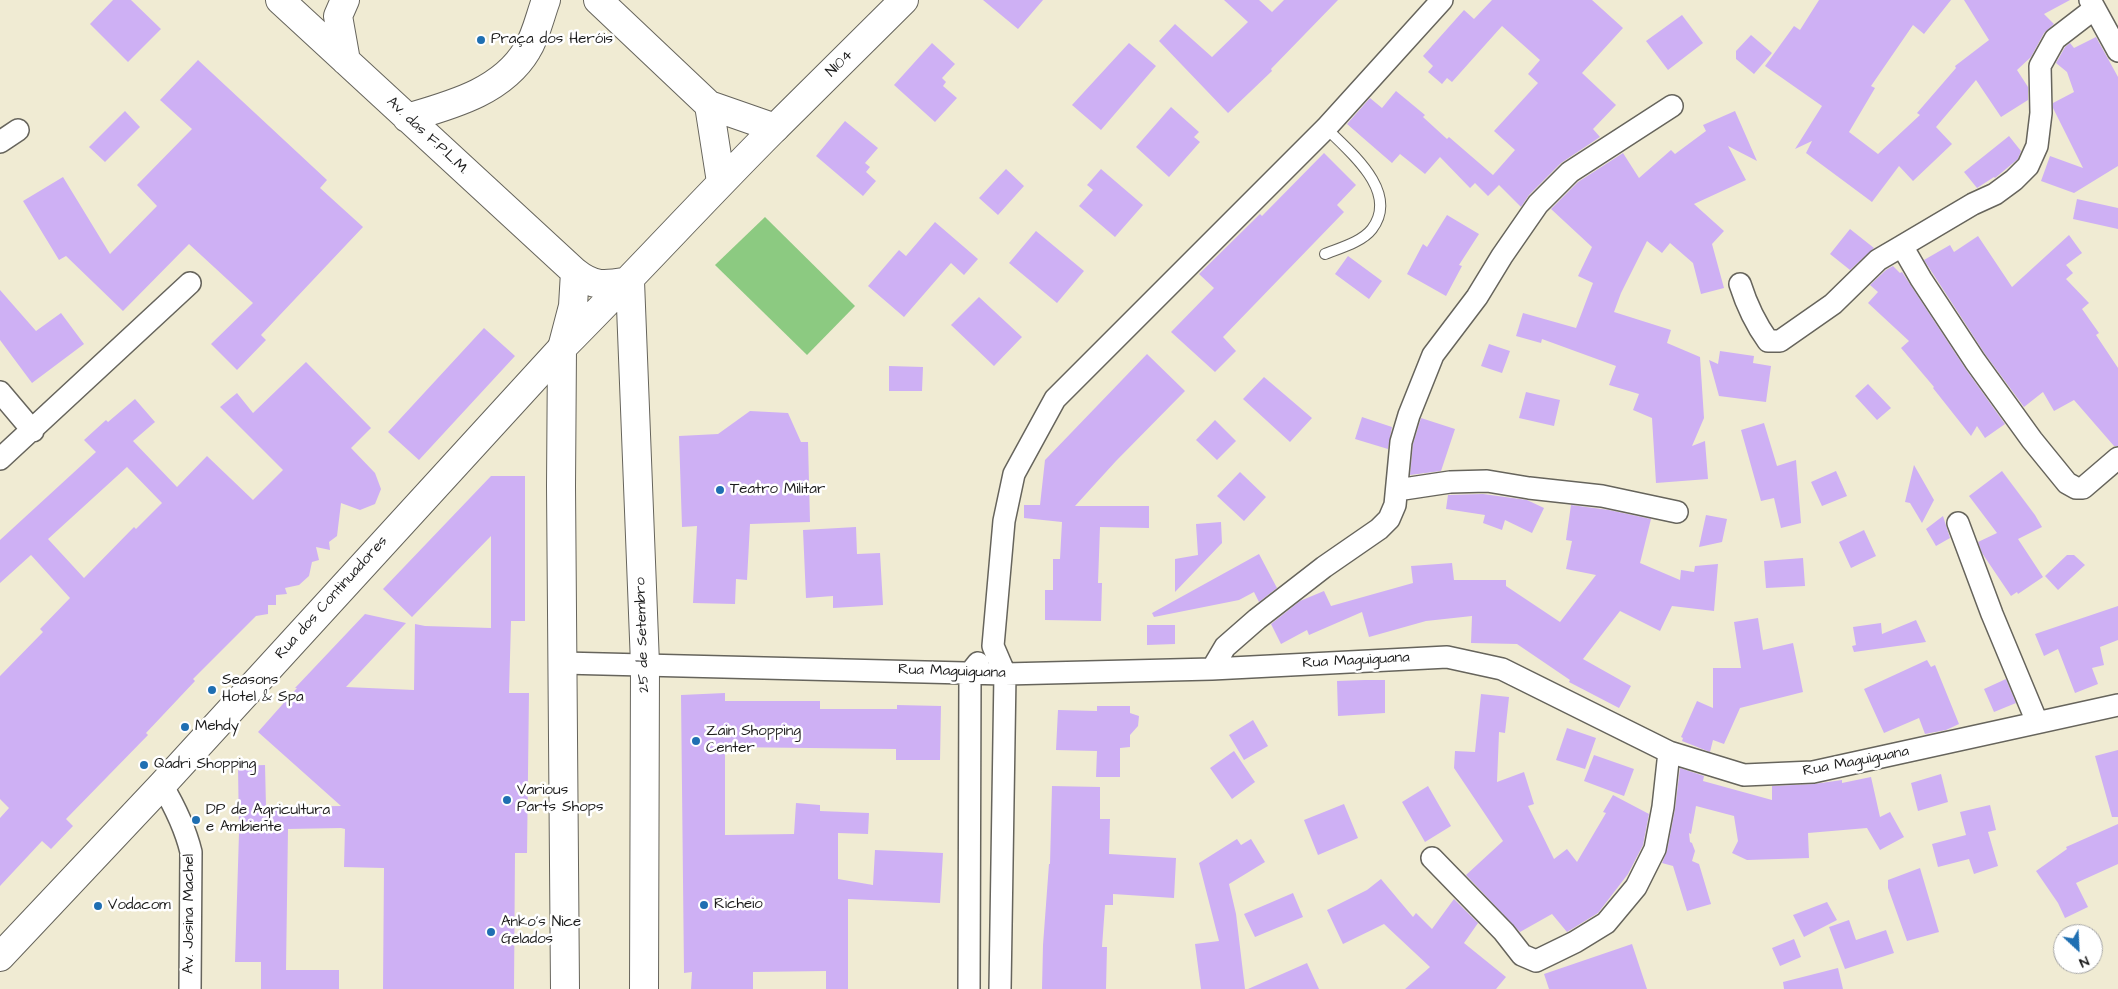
<!DOCTYPE html>
<html>
<head>
<meta charset="utf-8">
<style>
	body { margin:0 }
	#map { position:relative; width:2118px; height:989px; overflow:hidden; background:#f0ebd3; font-family:"Architects Daughter",sans-serif }
	canvas { display:block }
	.north { position:absolute; left:2053px; top:924px; width:50px; height:50px; box-sizing:border-box; background:#fff; border:1px solid #a4a4a4; border-radius:50%; rotate:155deg; font-size:14px; font-weight:700; line-height:20px; text-align:center; color:#1c1c1c }
	.north::after { content:''; display:block; margin:auto; width:18px; height:22px; background:#1f6fb2; clip-path:polygon(50% 0,100% 100%,50% 72%,0 100%) }
</style>
</head>
<body>
<div id="map">
<canvas width="2118" height="989"></canvas>
<div class="north">N</div>
</div>
<script>
const ctx = document.querySelector('canvas').getContext('2d');
ctx.lineJoin = 'round';
function fillPath(path, color) { ctx.fillStyle = color; ctx.fill(path, 'evenodd'); }
function trace(path, color, width, dash) { ctx.strokeStyle = color; ctx.lineWidth = width; ctx.lineCap = dash ? 'butt' : 'round'; ctx.setLineDash(dash || []); ctx.stroke(path); }
function write(font, color, halo, rows, align = 'center') {
  ctx.font = font + ' "Architects Daughter",sans-serif'; ctx.lineWidth = 5; ctx.setLineDash([]); ctx.textBaseline = 'middle'; ctx.strokeStyle = halo; ctx.fillStyle = color; for (const [text, x, y, turn = 0] of rows) {
    ctx.save(); ctx.translate(x, y); ctx.rotate((+turn || 0) * Math.PI / 180); ctx.textAlign = isNaN(turn) ? turn : align; if (halo) ctx.strokeText(text, 0, 0); ctx.fillText(text, 0, 0); ctx.restore();
  }
}
fillPath(new Path2D(`
	M765 217 855 306 807 355 715 265Z`), '#8cca81');
fillPath(new Path2D(`
	M113 0H131L161 29 128 62 90 24Z
	M983 0H1043L1018 29Z
	M1224 0H1259L1272 12 1284 0H1338L1271 69 1272 71 1228 113 1159 41 1175 24 1212 57 1248 22Z
	M1492 0H1592L1623 28 1582 73 1616 105 1593 129 1600 137 1561 163 1529 195 1521 207 1499 185 1488 196 1475 183 1470 188 1440 157 1425 174 1400 154 1392 163 1347 124 1370 98 1382 108 1396 91 1425 115 1423 117 1447 139 1449 137 1493 175 1515 150 1494 131 1538 83 1528 74 1540 60 1502 26 1452 82 1447 78 1442 84 1428 72 1433 66 1423 56 1464 10 1474 19Z
	M1819 0H1951L1924 34 1913 25 1871 86 1875 88 1849 132 1878 154 1920 115 1917 113 1956 68 1955 66 1989 40 1964 0H2070L2044 14 2054 24 2044 33 2031 57 2017 70 2028 87V100L2001 117 1976 80 1936 127 1952 144 1913 181 1899 166 1872 202 1806 153 1812 141 1795 149 1822 106 1765 66 1794 26 1800 30Z
	M1682 15 1703 43 1668 70 1646 41Z
	M1751 35 1772 53 1754 74 1736 59V51Z
	M2096 37 2118 77V166L2074 193 2041 181 2050 156 2083 168 2053 108V103L2074 92 2067 72 2056 63 2065 47 2070 43 2074 48Z
	M932 43 955 64 942 78 946 82 943 86 957 98 935 122 894 85Z
	M1129 43 1156 66 1101 130 1072 105Z
	M198 60 327 180 320 188 363 227 261 335 266 340 237 370 211 344 253 303 189 244 123 311 66 256 59 260 23 201 63 177 110 254 157 206 137 185 192 129 160 100Z
	M1171 107 1199 132 1194 137 1200 142 1169 177 1136 147Z
	M125 111 140 127 105 162 89 147Z
	M1735 111 1757 161 1728 146 1746 180 1694 204 1724 231 1712 244 1724 288 1701 294 1693 263 1670 243 1662 253 1647 241 1621 293 1614 312 1671 330 1667 343 1700 357 1704 418 1692 446 1705 441 1708 479 1656 483 1652 418 1633 410 1639 394 1609 385 1616 366 1542 339 1541 343 1516 336 1523 313 1576 328 1593 283 1578 276 1592 247 1551 209 1578 182 1623 153 1639 178 1671 150 1675 154 1706 131 1703 125Z
	M845 121 878 148 865 163 870 167 866 172 876 181 863 196 816 156Z
	M2009 136 2021 151 2018 159 1995 178 1994 177 1977 188 1964 172Z
	M1324 153 1356 185 1337 205 1344 212 1223 337 1236 351 1215 372 1171 332 1214 288 1199 274 1260 214 1262 216Z
	M1006 169 1024 186 998 215 979 198Z
	M1101 169 1143 205 1115 237 1079 206 1093 190 1087 185Z
	M2077 199 2118 208V229L2073 219Z
	M1447 215 1479 234 1459 265 1462 266 1446 296 1407 274 1423 244 1427 247Z
	M935 222 978 259 964 275 951 263 904 317 868 286 899 250 906 256Z
	M1850 229 1874 248 1850 270 1830 254Z
	M1036 231 1084 271 1057 303 1009 263Z
	M2069 235 2082 253 2066 265 2073 273 2066 279 2089 303 2082 309 2099 333 2096 335 2118 368V446H2114L2074 400 2054 411 2043 392 2024 407 1985 354 1924 260 1950 245 1954 252 1978 236 2012 287Z
	M1348 256 1382 281 1369 299 1335 274Z
	M1893 266 1900 273 1902 272 1965 368 2005 424 1985 438 1977 426 1971 436 1933 388 1934 387 1901 348 1909 341 1868 303 1878 292 1870 285 1886 270Z
	M0 290 36 331 61 313 84 344 32 383 0 340Z
	M979 297 1022 337 994 366 951 325Z
	M484 328 515 356 419 460 388 432Z
	M1489 344 1510 351 1502 373 1481 366Z
	M1720 351 1754 356 1753 363 1771 366 1766 402 1719 396 1709 360 1718 364Z
	M1147 354 1185 391 1116 461 1075 506H1149V528L1100 527 1098 583H1102L1101 621 1045 620V590H1053V559H1060L1062 522 1024 518V505H1040L1045 460Z
	M306 362 371 428 351 448 375 473 381 489 375 504 360 510 341 503 337 536 329 542 330 550 316 547 319 560 312 562 309 576 299 585 285 588 287 594 276 595V605H268V614L256 616 193 679 195 681 146 733 148 735 66 819 73 826 51 849 42 841 0 886V818L9 808 0 799V676L43 632 40 629 70 598 31 555 0 583V540L96 452 84 440 106 420 108 422 135 399 155 422 133 441 177 487 207 456 253 500 283 470 220 407 237 393 253 413ZM127 467 162 503 136 529 134 527 84 578 48 539Z
	M889 366 923 367 922 391H889Z
	M1264 377 1312 418 1290 442 1243 399Z
	M1868 384 1891 408 1877 420 1855 396Z
	M1526 392 1560 400 1554 426 1519 418Z
	M750 411 788 413 801 442H808L810 522 750 524 747 580 736 579 735 604 693 603 697 526 682 527 679 436 718 434Z
	M1362 417 1392 427 1388 449 1355 439Z
	M1421 418 1455 429 1441 471 1410 475 1413 444Z
	M1215 420 1236 441 1217 460 1196 440Z
	M1764 423 1777 466 1796 460 1801 523 1781 528 1774 498 1761 501 1741 430Z
	M1914 465 1934 500 1922 523 1910 503 1905 502Z
	M1836 471 1847 496 1822 506 1811 482Z
	M2002 471 2035 515 2042 527 2018 539 2043 577 2018 594 2017 592 2011 596 1982 553 1978 542 1997 533 1969 496Z
	M1240 472 1266 497 1244 521 1217 496Z
	M491 476H525V621H511L509 693H529L527 853H515L514 989H383L384 868 344 867 345 829 341 828 288 829 286 970H339V989H261V962H235L239 833 238 766 265 765 266 807 341 806 258 732 297 688H295L365 614 406 623 346 687 414 690 415 624 425 626 491 628V536L412 617 383 589Z
	M1483 494 1527 500 1544 508 1532 533 1505 520 1502 530 1483 523 1485 515 1446 509 1448 495Z
	M1571 505 1609 510 1651 519 1640 563 1680 580 1681 570 1694 572 1695 566 1718 564 1714 611 1672 606 1660 631 1620 611 1583 659 1631 686 1619 708 1569 682 1570 680 1517 644 1471 643 1472 616 1426 621 1369 637 1362 612 1309 635 1307 630 1281 644 1271 624 1300 601 1324 591 1331 606 1413 583 1411 566 1452 563 1454 580H1506V586L1560 622 1596 575 1566 569 1572 541 1566 540Z
	M1706 515 1727 519 1722 542 1699 547Z
	M1943 516 1950 538 1936 546 1926 529Z
	M1221 522 1222 543 1175 592V559L1198 555 1196 524Z
	M856 527 857 554 880 553 883 605 833 608V596L806 598 803 530Z
	M1864 530 1876 556 1851 568 1839 542Z
	M1259 554 1277 588 1259 602 1254 592 1239 600 1154 617 1152 613Z
	M2067 555H2074L2085 565 2058 590 2045 576Z
	M1803 558 1805 586 1766 588 1764 561Z
	M2118 606V640L2100 647 2104 665 2092 668 2098 684 2075 693 2058 649 2044 656 2035 634Z
	M1758 618 1763 650 1793 643 1803 692 1740 708 1724 744 1713 740 1710 752 1682 741 1683 738 1681 737 1697 701 1713 708V668H1741L1734 622Z
	M1916 620 1926 642 1854 652 1852 646 1856 645 1853 627 1881 623 1882 634Z
	M1147 625H1175V644L1147 645Z
	M1927 660 1931 667 1935 665 1959 724 1946 730 1925 734 1919 718 1884 733 1864 689Z
	M2006 679 2016 703 1994 712 1984 689Z
	M1365 680H1385V713L1338 716 1337 681Z
	M725 693V701H820V709H897V705L941 706 940 760H896V749L725 747V835L794 834 796 803 820 805V811L869 813 868 834 838 833V879L873 885 875 850 943 853 940 903 848 899V989H826V971L753 972V989H691L692 972 684 973 681 695Z
	M1481 694 1509 697 1505 733 1499 732 1497 782 1524 772 1534 804 1528 806 1554 859 1567 849 1577 862 1606 813 1603 812 1613 795 1649 814 1643 845 1628 874 1598 913 1567 932 1552 914 1520 932 1466 875 1503 841 1454 768 1455 751 1475 752Z
	M1097 706H1130V713L1139 716 1138 726 1130 735V747L1120 748V777H1096L1097 751 1056 750 1058 710 1097 711Z
	M1253 720 1268 746 1244 760 1229 735Z
	M1567 728 1596 738 1585 769 1556 760Z
	M2118 750V817H2112L2095 756Z
	M1234 751 1255 782 1232 799 1210 768Z
	M1594 755 1634 769 1624 796 1584 781Z
	M1680 768 1704 776 1703 781 1772 800V786L1814 784 1842 780V783L1871 777 1880 817 1890 812 1904 837 1880 850 1867 828 1808 833 1809 858 1747 860 1732 853 1738 841 1734 816 1696 806 1691 834 1689 833 1690 842 1692 843 1695 851 1692 861 1699 864 1711 904 1687 911 1673 866 1662 863 1667 851 1675 809Z
	M1941 774 1948 802 1918 811 1911 783Z
	M1052 786 1100 787V819H1110L1109 854 1176 858 1174 898 1113 894V905H1105L1102 947H1107L1106 989H1042L1043 945 1049 864H1050Z
	M1428 786 1451 826 1425 842 1402 802Z
	M1344 804 1358 838 1318 855 1304 820Z
	M1990 805 1996 830 1988 832 1998 866 1974 874 1969 859 1938 867 1932 844 1966 835 1960 812Z
	M2118 824V864L2076 883 2088 907 2065 918 2058 903 2036 871 2067 849 2066 847Z
	M1237 839 1241 845 1251 839 1265 862 1229 884 1236 914 1245 989H1201L1195 944 1219 941 1199 863Z
	M1920 868 1939 932 1907 941 1888 888V880Z
	M1381 879 1413 917 1416 913 1432 929 1454 899 1478 923 1464 943 1506 977 1496 989H1405L1430 967 1384 924 1343 944 1327 910 1367 890Z
	M1293 893 1303 917 1255 937 1244 914Z
	M1827 902 1837 920 1804 937 1793 915Z
	M1849 920 1856 940 1886 930 1894 953 1845 969 1829 927Z
	M1794 939 1801 957 1780 966 1772 948Z
	M1632 944 1647 989H1549L1544 974Z
	M1307 963 1319 989H1248Z
	M1838 968 1843 989H1784L1783 982Z`), '#ceb0f4');
const lane = new Path2D(`
	M1325 254C1340 248 1362 242 1372 229 1400 192 1350 152 1326 128`);
const street = new Path2D(`
	M2090 0 2118 51
	M2094 9 2055 39 2040 66 2041 113 2037 146 2028 166 2014 180 1995 194 1973 204 1902 246 1921 279 1975 361 2032 440 2067 483 2076 488H2083L2118 458
	M0 142 18 130
	M1740 284C1747 306 1755 323 1768 341H1780L1833 304 1878 260 1902 246
	M0 392 33 431
	M0 459 190 283
	M1397 490 1450 482 1487 481 1529 488 1602 496 1677 512
	M1958 523 1992 614 2037 722
	M563 663 1005 674 1212 669 1447 657 1502 669 1669 752 1744 775 1813 772 2118 705
	M1212 669 1225 647 1257 619 1324 567 1379 529 1389 519 1395 505 1401 442 1409 415 1433 355 1477 297 1502 256 1538 204 1570 172 1672 106
	M162 785C175 807 185 827 191 852L190 989
	M1432 858 1504 932 1522 955 1536 961 1575 942 1606 923 1636 887 1655 849 1663 807 1669 752
	M969 989 970 673 978 663
	M1000 989 1005 674 993 646 1004 521 1014 474 1055 399 1326 128 1442 0`);
const secondary = new Path2D(`
	M775 128 904 0
	M0 957 162 785 562 348`);
const primary = new Path2D(`
	M280 0 575 272C595 288 606 285 630 281
	M345 0 338 16 346 61
	M709 105 721 182
	M407 118C451 105 502 92 527 50 536 36 540 16 546 0
	M630 281 645 664 644 989
	M562 348C634 276 703 200 775 128L709 105 598 0
	M565 989 561 486 562 348 573 306 575 272`);
trace(lane, '#66645c', 12);
trace(street, '#66645c', 24);
trace(secondary, '#66645c', 30);
trace(primary, '#66645c', 30);
trace(lane, '#fff', 10);
trace(street, '#fff', 21);
trace(secondary, '#fff', 28);
trace(primary, '#fff', 28);
for (const [x, y, r, color] of [
	[481,40,5,"#1f6fb2"],
	[720,490,5,"#1f6fb2"],
	[212,690,5,"#1f6fb2"],
	[185,727,5,"#1f6fb2"],
	[696,741,5,"#1f6fb2"],
	[144,765,5,"#1f6fb2"],
	[507,800,5,"#1f6fb2"],
	[196,820,5,"#1f6fb2"],
	[704,905,5,"#1f6fb2"],
	[98,906,5,"#1f6fb2"],
	[491,932,5,"#1f6fb2"]
]) { const dot = new Path2D(); dot.arc(x, y, r, 0, 2 * Math.PI); ctx.fillStyle = color; ctx.fill(dot); trace(dot, '#fff', 2); }
write('15px', '#1c1c1c', '#fff', [
	["Praça dos Heróis",491,40],
	["Teatro Militar",730,490],
	["Seasons",222,681],
	["Hotel & Spa",222,698],
	["Mehdy",195,727],
	["Zain Shopping",706,732],
	["Center",706,749],
	["Qadri Shopping",154,765],
	["Various",517,791],
	["Parts Shops",517,808],
	["DP de Agricultura",206,811],
	["e Ambiente",206,828],
	["Richeio",714,905],
	["Vodacom",108,906],
	["Anko's Nice",501,923],
	["Gelados",501,940]
], 'left');
write('15px', '#1c1c1c', '#fff', [
	["N104",840,64,-45],
	["Av. das F.P.L.M.",427,136,43],
	["Rua dos Continuadores",332,598,-48],
	["25 de Setembro",643,635,-92],
	["Rua Maguiguana",1356,661,-3],
	["Rua Maguiguana",952,672,2],
	["Rua Maguiguana",1856,762,-11],
	["Av. Josina Machel",190,914,-90]
]);
</script>
</body>
</html>
